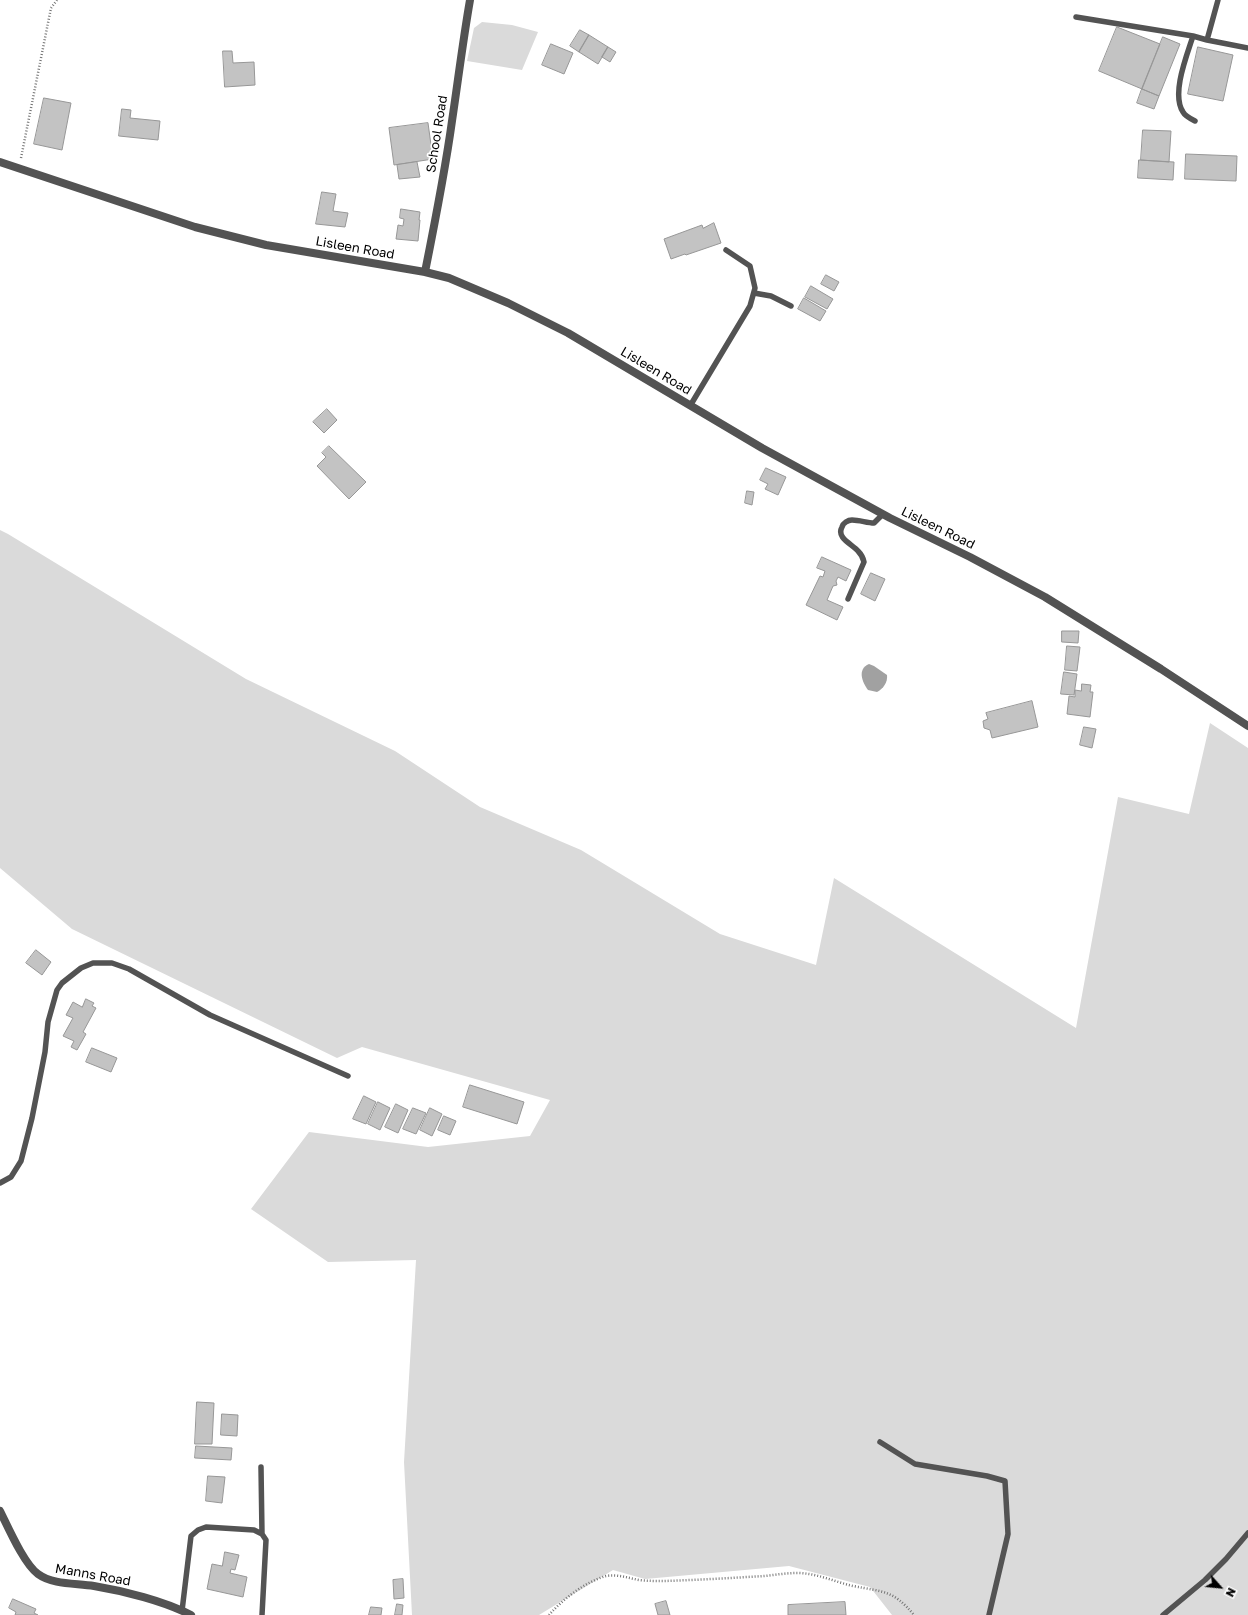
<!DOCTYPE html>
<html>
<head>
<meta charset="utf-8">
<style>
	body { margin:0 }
	#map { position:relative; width:1248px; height:1615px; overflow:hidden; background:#fff; font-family:"Golos Text",sans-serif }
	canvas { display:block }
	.north { position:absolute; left:1200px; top:1567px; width:40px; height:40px; -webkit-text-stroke:3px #fff; paint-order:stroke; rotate:117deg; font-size:11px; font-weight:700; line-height:16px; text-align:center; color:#000 }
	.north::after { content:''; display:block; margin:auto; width:14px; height:18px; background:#000; clip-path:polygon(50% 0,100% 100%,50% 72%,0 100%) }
</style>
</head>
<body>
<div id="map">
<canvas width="1248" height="1615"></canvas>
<div class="north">N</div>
</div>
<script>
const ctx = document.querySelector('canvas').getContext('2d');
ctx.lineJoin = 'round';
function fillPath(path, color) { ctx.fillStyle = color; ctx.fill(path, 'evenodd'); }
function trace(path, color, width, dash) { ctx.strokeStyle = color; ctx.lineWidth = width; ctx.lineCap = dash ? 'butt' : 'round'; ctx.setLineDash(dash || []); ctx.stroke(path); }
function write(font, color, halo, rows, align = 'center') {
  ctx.font = font + ' "Golos Text",sans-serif'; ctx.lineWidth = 3.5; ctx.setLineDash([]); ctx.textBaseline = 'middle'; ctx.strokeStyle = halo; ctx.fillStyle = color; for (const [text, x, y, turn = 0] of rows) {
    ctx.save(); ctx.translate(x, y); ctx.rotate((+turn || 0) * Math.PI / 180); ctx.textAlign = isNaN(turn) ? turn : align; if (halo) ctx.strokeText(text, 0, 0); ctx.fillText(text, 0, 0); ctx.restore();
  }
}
fillPath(new Path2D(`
	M482 22 512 25 538 32 522 70 467 61 474 28Z
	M0 530 8 534 246 679 395 751 480 807 581 850 720 934 816 965 834 878 1076 1028 1118 797 1189 814 1210 723 1248 748V1615H892L870 1587 789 1566 645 1579 613 1570 539 1615H412L404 1462 416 1260 328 1262 251 1209 309 1132 428 1147 530 1136 550 1100 362 1047 337 1058 72 929 0 868Z`), '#dadada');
fillPath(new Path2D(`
	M869 664 874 666 887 675C888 682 883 689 877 692L868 690C862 682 857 669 869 664Z`), '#a1a1a1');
const building = new Path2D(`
	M1117 27 1160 44 1142 89 1099 71Z
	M580 30 589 35 579 52 570 46Z
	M589 35 608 47 598 64 579 52Z
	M1163 37 1180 44 1159 96 1142 89Z
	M551 44 573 53 564 74 542 65Z
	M608 47 616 52 610 62 602 57Z
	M1198 47 1233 55 1223 101 1188 94Z
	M223 51H232L233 63 254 62 255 85 225 87Z
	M1142 89 1159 96 1154 109 1137 103Z
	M44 98 71 103 62 150 34 144Z
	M122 109 131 110 130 118 160 121 158 140 119 136Z
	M428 123 433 159 394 165 389 128Z
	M1143 130 1171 131 1169 162 1141 160Z
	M1186 154 1237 156 1236 181 1185 179Z
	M1139 160 1174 162 1173 180 1138 178Z
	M417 162 420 177 399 179 397 165Z
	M322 192 336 194 333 211 348 213 345 227 316 224Z
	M401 209 420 212 419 220H420L418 241 396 239 398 225 403 226 404 219 400 218Z
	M714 223 721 243 686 255 685 254 671 259 664 239 702 225 703 228Z
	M826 275 839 282 834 291 821 284Z
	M811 286 833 299 827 309 805 297Z
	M804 298 826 311 820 321 798 309Z
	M327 409 337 420 324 433 313 422Z
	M329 446 366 482 349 499 317 466 326 457 322 453Z
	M766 468 786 477 778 495 765 489 768 484 760 480Z
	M747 491 754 492 752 505 745 503Z
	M822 557 851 570 846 581 838 577 836 581 837 585 833 586 827 600 843 607 837 620 806 605 820 576 823 577 825 571 817 568Z
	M871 573 885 579 875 601 861 594Z
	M1062 631H1079L1078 643 1062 642Z
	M1067 646 1080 647 1077 671 1065 670Z
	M1064 672 1077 674 1074 695 1061 694Z
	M1082 684 1091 685 1090 692H1093L1090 717 1067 714 1069 696 1075 697V690L1081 691Z
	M1032 701 1038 727 992 738 990 730 984 728 983 721 988 719 986 713Z
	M1084 727 1096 729 1092 748 1080 745Z
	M36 950 51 962 42 975 26 963Z
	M86 999 94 1003 92 1006 96 1008 83 1032 86 1034 77 1050 71 1047 74 1041 63 1036 73 1018 66 1015 73 1002 82 1007Z
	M92 1048 117 1058 111 1072 86 1062Z
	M470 1085 524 1102 517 1124 463 1107Z
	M364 1096 376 1102 366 1124 353 1119Z
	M378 1102 390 1108 380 1130 368 1124Z
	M396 1104 408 1110 398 1133 385 1127Z
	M413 1108 426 1113 416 1134 403 1129Z
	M430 1108 442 1114 432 1136 420 1130Z
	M444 1116 456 1121 450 1135 438 1130Z
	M197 1402 214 1403 212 1444H195Z
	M222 1414 238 1415 237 1436 221 1435Z
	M196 1446 232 1448 231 1460 195 1458Z
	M208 1476 225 1477 222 1503 206 1501Z
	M225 1552 239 1555 235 1570 231 1569 230 1573 247 1577 243 1597 207 1589 212 1564 222 1566Z
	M403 1579 404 1598 394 1599 393 1580Z
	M13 1599 36 1609 34 1613 38 1615H15L16 1612 9 1608Z
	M666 1601 670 1615H658L655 1604Z
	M845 1602 846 1615H788V1605Z
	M397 1604 403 1605 402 1615H395Z
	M371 1607 382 1608 381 1615H369Z`);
fillPath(building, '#c3c3c3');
trace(building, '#979797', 1);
trace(new Path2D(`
	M21 158 51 8 57 0
	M549 1615C563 1599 585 1582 606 1576 618 1574 628 1578 639 1580 648 1581 656 1581 664 1581 697 1580 731 1578 764 1576 775 1575 786 1573 797 1573 817 1573 835 1582 853 1586 884 1592 893 1590 914 1615`), '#757575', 2.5, [1, 2]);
trace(new Path2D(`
	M1076 17 1193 36 1207 40 1248 48
	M1193 36C1187 55 1171 94 1183 112 1185 116 1191 119 1195 121
	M1207 40 1218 0
	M754 293 771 296 791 306
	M690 406 750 306 755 288 750 266 726 250
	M848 599 864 562C863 557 861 554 858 551 852 544 836 538 842 527 843 523 848 520 852 520 860 520 867 523 874 523L883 514
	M0 1183 11 1177 21 1161 32 1118 45 1052 48 1022 57 990 62 983 81 968 93 963H112L129 969 210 1015 348 1076
	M880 1442 915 1464 987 1476 1005 1481 1008 1534 989 1615
	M261 1467 262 1534
	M182 1611 191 1536 198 1530 206 1527 254 1530 262 1534 266 1540 262 1615
	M1163 1615 1205 1580 1226 1559 1248 1533`), '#535353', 5.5);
trace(new Path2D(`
	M0 162 195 227 266 245 425 272 449 278 508 303 568 333 762 448 890 518 970 557 1045 597 1161 669 1248 726
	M425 272C435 222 445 172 452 121 458 81 463 40 470 0
	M0 1511C8 1527 24 1564 38 1574 53 1585 76 1583 94 1586 124 1591 164 1601 191 1615`), '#535353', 8);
write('13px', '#000', '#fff', [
	["School Road",437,134,-81],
	["Lisleen Road",355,248,10],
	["Lisleen Road",656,371,31],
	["Lisleen Road",938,528,26],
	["Manns Road",93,1575,10]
]);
</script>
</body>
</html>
